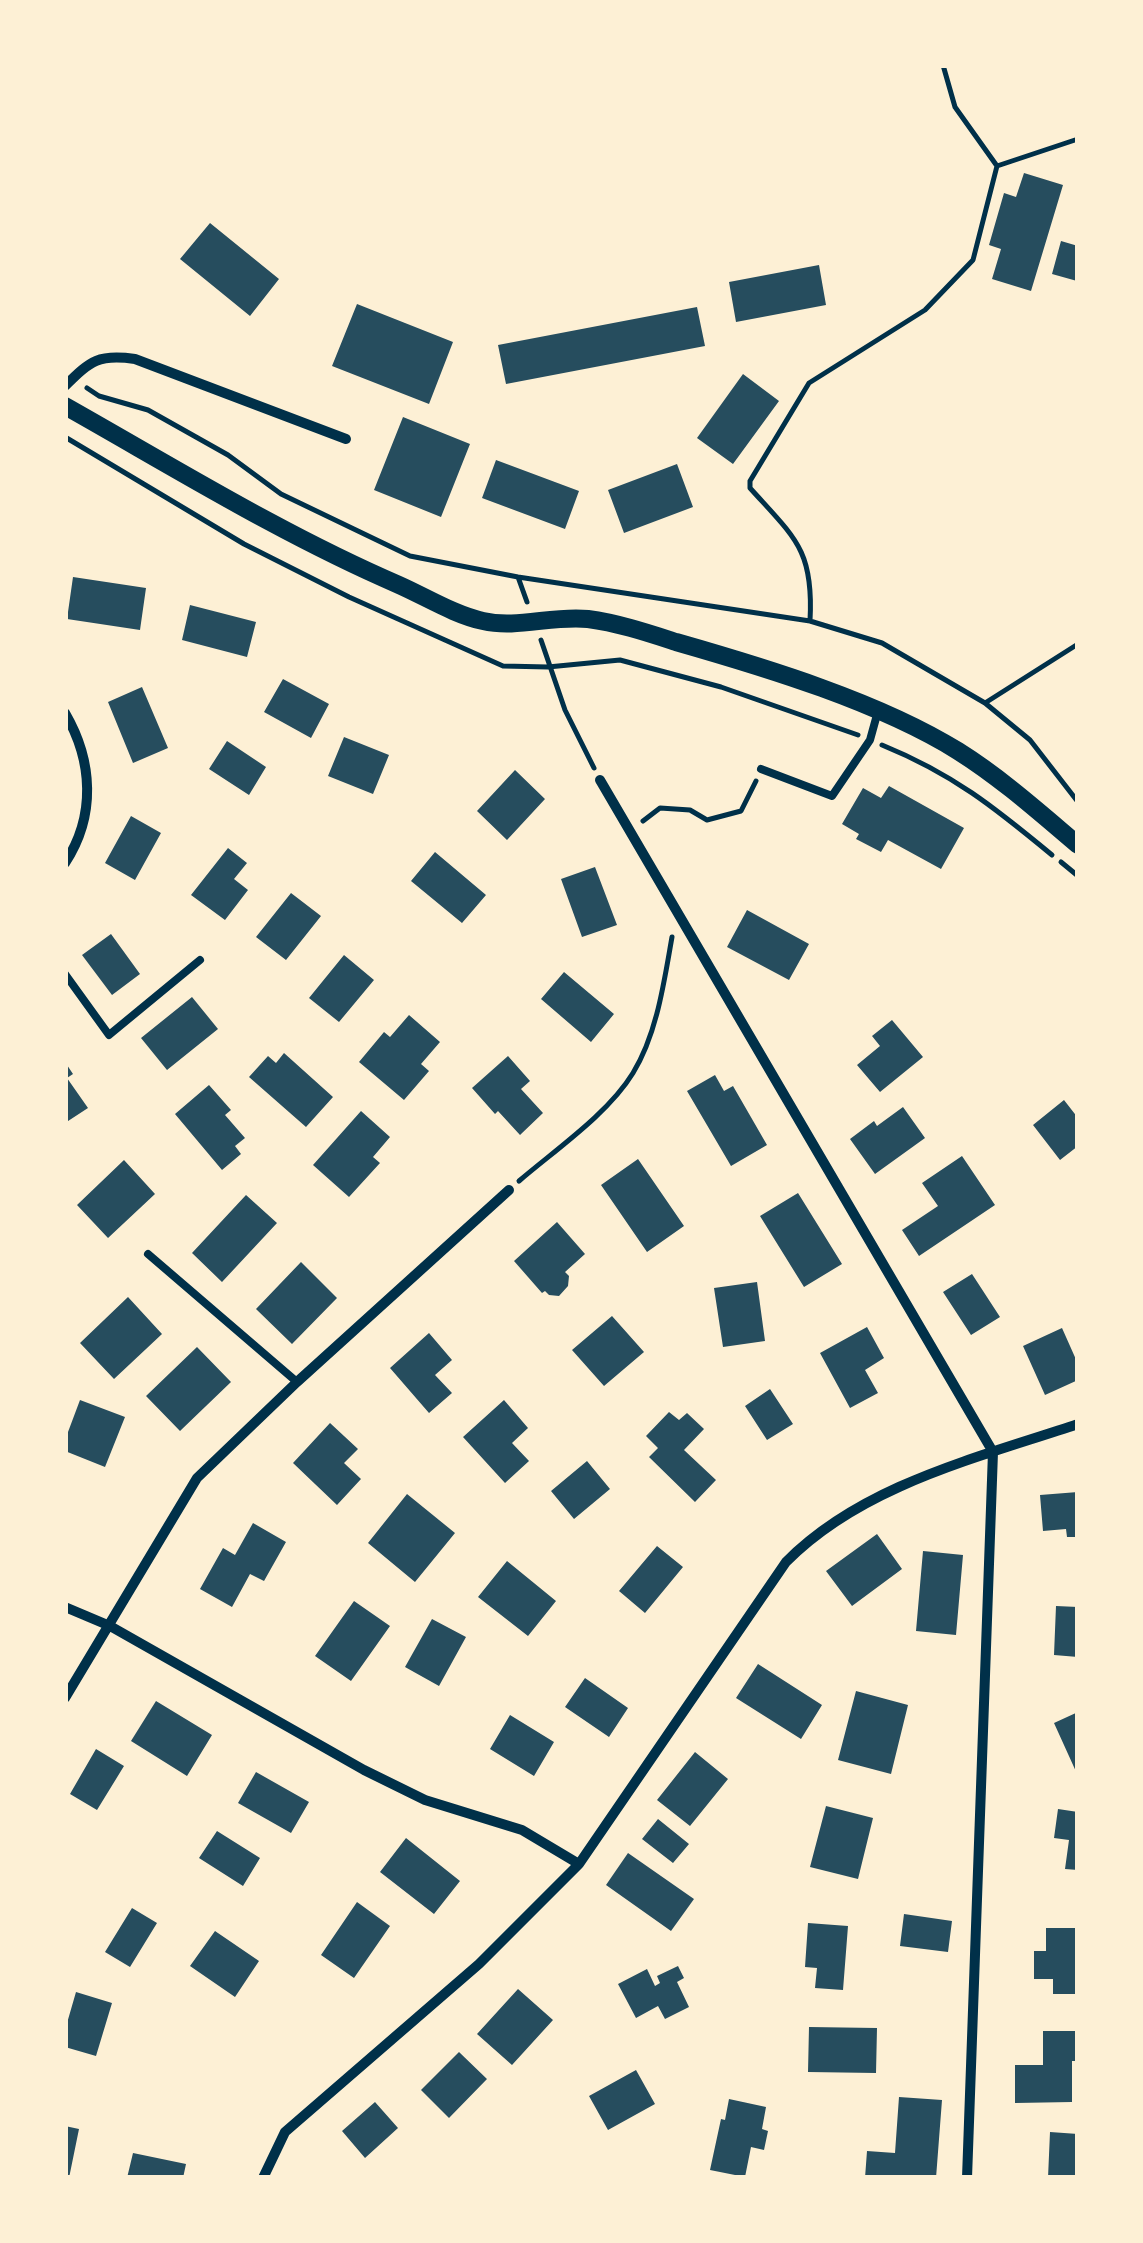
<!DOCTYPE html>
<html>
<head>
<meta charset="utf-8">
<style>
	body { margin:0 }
	#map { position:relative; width:1143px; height:2243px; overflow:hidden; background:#fdf0d5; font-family:"Times New Roman",serif }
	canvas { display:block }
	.frame { position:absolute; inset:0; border:68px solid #fdf0d5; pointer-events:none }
</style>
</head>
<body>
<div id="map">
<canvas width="1143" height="2243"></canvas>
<div class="frame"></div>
</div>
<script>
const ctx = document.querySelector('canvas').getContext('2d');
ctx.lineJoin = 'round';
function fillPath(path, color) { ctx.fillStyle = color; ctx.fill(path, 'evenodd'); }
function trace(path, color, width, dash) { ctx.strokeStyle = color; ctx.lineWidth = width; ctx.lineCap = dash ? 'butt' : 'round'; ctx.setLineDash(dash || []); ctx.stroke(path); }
fillPath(new Path2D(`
	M1024 173 1063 185 1031 291 992 279 1001 249 989 245 1004 193 1016 197Z
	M210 223 279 279 250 316 180 259Z
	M1061 241 1078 246 1077 281 1052 274Z
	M819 265 826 305 736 322 729 282Z
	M357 304 453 342 429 404 332 366Z
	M697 307 705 346 506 384 498 345Z
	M743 374 779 401 733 464 697 438Z
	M403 417 470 444 441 517 374 490Z
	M496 460 579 491 565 529 482 498Z
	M677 464 693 507 624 533 608 490Z
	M73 577 146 588 140 630 67 619Z
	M190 605 256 622 247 657 182 640Z
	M283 679 329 704 311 738 264 712Z
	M142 687 168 748 133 763 108 702Z
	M344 737 389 755 373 794 328 776Z
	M227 741 266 767 249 795 209 769Z
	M515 770 545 799 507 840 477 811Z
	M889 786 964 828 941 869 888 840 881 852 856 839 859 834 842 824 863 788 881 798Z
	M131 816 161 833 135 880 105 863Z
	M228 848 247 863 234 879 248 890 225 920 191 895Z
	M435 852 486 895 462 923 411 881Z
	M595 867 617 925 582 937 561 879Z
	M291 893 321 916 286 960 256 937Z
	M747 910 809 944 789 980 727 947Z
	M111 934 140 974 112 995 82 955Z
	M344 955 374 980 339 1022 309 998Z
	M564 972 614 1014 591 1042 541 999Z
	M192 997 218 1029 167 1070 141 1038Z
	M409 1015 440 1042 421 1064 429 1071 404 1100 359 1062 384 1032 390 1037Z
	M892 1020 923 1057 880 1092 857 1065 880 1046 872 1036Z
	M284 1053 333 1097 306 1127 249 1077 268 1056 276 1063Z
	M508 1056 530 1081 521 1089 543 1113 520 1135 498 1111 495 1114 472 1088Z
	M65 1062 73 1074 67 1078 88 1108 65 1123Z
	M715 1075 724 1091 733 1086 767 1145 731 1166 687 1091Z
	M209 1085 231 1110 225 1115 245 1138 235 1146 241 1154 222 1170 175 1114Z
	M1064 1100 1078 1118V1146L1060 1160 1033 1125Z
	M903 1107 925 1138 875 1174 850 1139 874 1121 877 1126Z
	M361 1111 390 1137 373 1157 380 1163 349 1197 313 1165Z
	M962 1156 995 1205 919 1256 902 1230 938 1206 922 1183Z
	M638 1159 684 1226 647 1252 601 1185Z
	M124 1160 155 1194 108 1238 77 1205Z
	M798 1193 842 1264 804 1287 760 1216Z
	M246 1195 277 1223 222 1282 192 1253Z
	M557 1222 585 1254 565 1272 569 1276 568 1286 559 1296 549 1295 545 1291 542 1293 514 1261Z
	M301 1262 337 1298 292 1344 256 1309Z
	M972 1274 1000 1317 971 1335 943 1292Z
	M757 1282 765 1341 723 1347 714 1288Z
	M128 1297 162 1334 114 1379 80 1343Z
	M612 1316 644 1352 604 1386 572 1350Z
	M867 1327 884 1358 865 1370 878 1393 850 1408 820 1353Z
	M1062 1328 1078 1364V1380L1045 1395 1023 1346Z
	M429 1333 452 1360 435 1375 452 1393 429 1413 390 1368Z
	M197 1347 231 1382 180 1431 146 1396Z
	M770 1389 793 1424 767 1440 745 1406Z
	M80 1400 125 1417 105 1467 65 1451V1440Z
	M504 1400 528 1428 512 1443 529 1461 505 1483 463 1437Z
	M669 1412 679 1420 687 1413 704 1429 684 1450 716 1480 695 1502 649 1457 658 1448 646 1436Z
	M330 1423 358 1449 344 1463 361 1479 337 1505 293 1463Z
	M587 1461 610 1489 574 1519 551 1491Z
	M1078 1492V1537H1067L1066 1529 1043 1531 1040 1495Z
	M407 1494 455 1533 415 1582 368 1543Z
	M253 1523 286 1542 264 1581 250 1574 232 1607 200 1589 223 1548 235 1555Z
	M877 1534 902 1569 852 1606 826 1571Z
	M657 1546 683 1567 645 1613 619 1591Z
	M923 1551 963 1555 956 1635 916 1631Z
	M507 1561 556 1601 528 1636 478 1597Z
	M354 1601 390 1626 351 1681 315 1656Z
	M1056 1606 1078 1607V1657L1054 1655Z
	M432 1619 466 1637 439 1686 405 1667Z
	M758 1664 822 1705 801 1739 736 1698Z
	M585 1678 628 1708 609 1737 565 1707Z
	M856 1691 908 1705 891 1774 838 1760Z
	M156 1701 212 1735 187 1776 131 1741Z
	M1078 1712V1776L1054 1723Z
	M510 1715 554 1742 534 1776 490 1749Z
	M96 1749 124 1766 97 1810 70 1794Z
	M695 1752 728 1779 690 1826 657 1800Z
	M256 1772 309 1802 291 1833 238 1803Z
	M826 1806 873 1818 858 1879 810 1867Z
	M1058 1809 1078 1812V1870L1065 1869 1069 1840 1054 1838Z
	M658 1819 689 1844 673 1863 642 1839Z
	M217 1831 260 1858 243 1886 199 1858Z
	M406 1838 460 1881 434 1914 380 1872Z
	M628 1853 694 1899 671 1931 606 1885Z
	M357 1902 390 1926 354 1978 321 1955Z
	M132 1908 157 1923 130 1967 105 1952Z
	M904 1914 952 1921 948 1952 900 1946Z
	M808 1923 848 1926 843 1990 815 1988 817 1968 805 1967Z
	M1046 1928H1078V1994H1053V1979H1034V1951H1046Z
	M215 1931 259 1961 235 1997 190 1966Z
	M678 1966 684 1978 677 1982 689 2007 665 2019 658 2006 636 2018 618 1984 647 1969 655 1986 660 1983 657 1976Z
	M518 1989 553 2020 512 2065 477 2034Z
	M76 1992 112 2003 96 2056 65 2047V2030Z
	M809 2027 877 2028 876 2073 808 2072Z
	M1043 2031H1078V2061H1072V2102L1015 2103V2065H1043Z
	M459 2052 487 2079 449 2118 421 2090Z
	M636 2070 655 2104 608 2130 589 2096Z
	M899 2097 942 2100 936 2178H865L867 2151 895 2153Z
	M729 2099 766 2107 762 2129 768 2131 764 2150 751 2147 745 2177 710 2170 721 2119 725 2120Z
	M375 2102 398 2128 365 2158 342 2131Z
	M65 2126 79 2129 69 2178H65Z
	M1050 2132 1078 2134V2178H1048Z
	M133 2153 186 2164 183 2178H127Z`), '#264d5e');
trace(new Path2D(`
	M997 166 1078 139
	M87 388 99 396 148 410 228 455 281 494 410 556 518 577 810 621 882 643 985 703 1030 740 1078 802
	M65 437 244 544 349 597 503 666 548 667 620 660 721 687 858 735
	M518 577 527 602
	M810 621C814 550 795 538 750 488V481L809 383 925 310 973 260 997 166 955 107 943 65
	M541 640 565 710 594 768
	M985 703 1078 644
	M882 745C953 774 994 807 1052 855
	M643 821 660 808 690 810 707 820 741 811 756 781
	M1061 862 1078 876
	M519 1181C555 1150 608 1114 633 1073 657 1034 664 982 672 937`), '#003049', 5);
trace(new Path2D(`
	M761 769 832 796 870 740 878 711
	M65 974 109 1035 200 960
	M148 1254 297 1382`), '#003049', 8);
trace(new Path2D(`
	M65 386C91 360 99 354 135 359L346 439
	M65 713C93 761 96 816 65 863
	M600 780 993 1452 967 2178
	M65 1607 110 1626 364 1770 425 1800 522 1830 579 1864
	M65 1698 197 1478 297 1382 509 1190
	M263 2178 285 2132 479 1964 579 1864 786 1562C862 1485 977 1458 1078 1424`), '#003049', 10);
trace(new Path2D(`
	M65 406C175 468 283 535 399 585 426 597 455 615 483 621 517 629 553 615 588 619 618 623 648 633 676 642 767 668 879 702 958 751 1001 778 1039 812 1078 845`), '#003049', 18);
</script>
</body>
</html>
